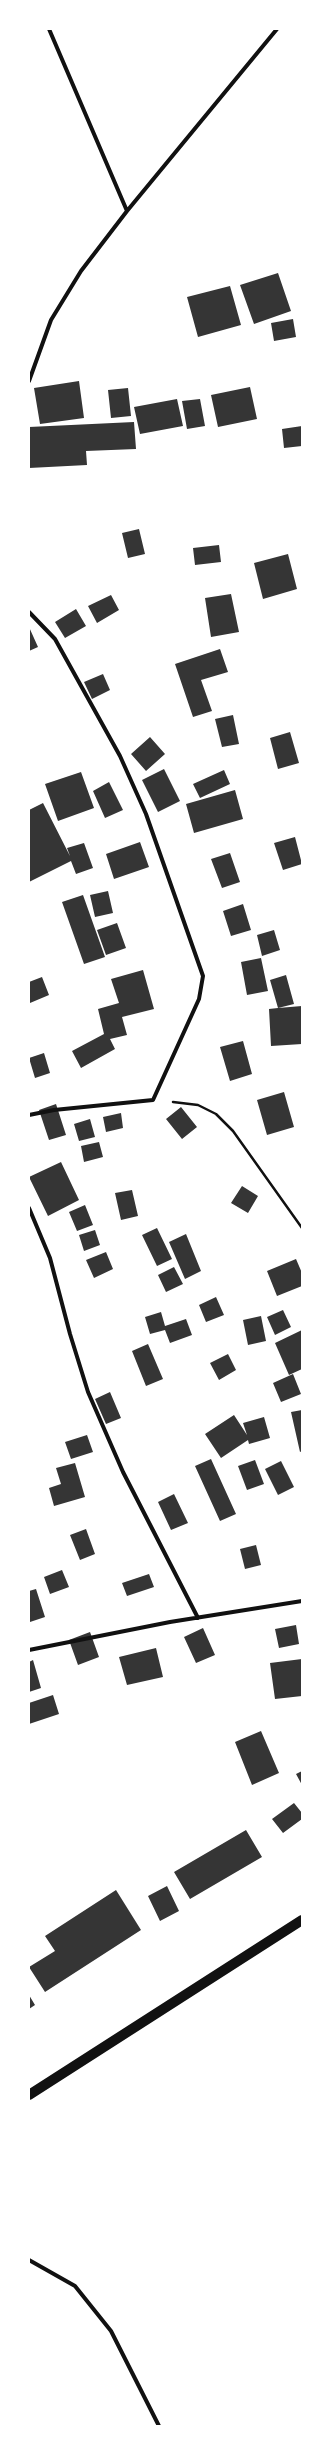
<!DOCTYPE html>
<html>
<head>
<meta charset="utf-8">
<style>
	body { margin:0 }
	#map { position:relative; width:331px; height:2455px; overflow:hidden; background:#fff; font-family:Overpass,sans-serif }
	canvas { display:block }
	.frame { position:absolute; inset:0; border:30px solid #fff; pointer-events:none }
</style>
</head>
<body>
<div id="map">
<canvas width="331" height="2455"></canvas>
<div class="frame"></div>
</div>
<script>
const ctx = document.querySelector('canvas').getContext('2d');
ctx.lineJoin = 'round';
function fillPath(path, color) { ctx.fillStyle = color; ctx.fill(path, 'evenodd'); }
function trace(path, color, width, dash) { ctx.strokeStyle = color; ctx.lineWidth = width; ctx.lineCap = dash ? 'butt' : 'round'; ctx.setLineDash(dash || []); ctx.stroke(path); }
fillPath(new Path2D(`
	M278 273 291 311 254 324 240 285Z
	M230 286 241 325 198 337 187 297Z
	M293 319 296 337 274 341 271 323Z
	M79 381 84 418 40 424 34 388Z
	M250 387 257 419 218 427 211 395Z
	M128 388 131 416 111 418 108 390Z
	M177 399 183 426 140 434 134 407Z
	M200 399 205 426 187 429 182 401Z
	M134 422 136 449 86 451 87 465 29 468V427Z
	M302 426V446L284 448 282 429Z
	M139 529 145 554 128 558 122 533Z
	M219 545 221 562 195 565 193 548Z
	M288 554 297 589 263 599 254 563Z
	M231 594 239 632 211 637 205 598Z
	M111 595 119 610 97 623 88 606Z
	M76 609 86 626 65 638 55 622Z
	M29 627 38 647 29 651Z
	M220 649 228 672 201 680 212 711 193 717 175 664Z
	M103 674 110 690 92 699 84 682Z
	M233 715 239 744 222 747 215 719Z
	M290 732 299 763 278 769 270 738Z
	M150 737 165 754 146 771 131 754Z
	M164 769 180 801 158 812 142 780Z
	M224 770 230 784 200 798 193 784Z
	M81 772 94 808 58 821 45 784Z
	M109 782 123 810 105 818 93 791Z
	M235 790 243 819 194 833 186 804Z
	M43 803 70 856 67 848 84 843 93 868 76 874 71 861 29 882V810Z
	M295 837 302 864 283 870 274 843Z
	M140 842 149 867 114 879 106 854Z
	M230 853 240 882 222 888 211 859Z
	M108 891 113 913 95 917 90 895Z
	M83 895 105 957 84 964 62 902Z
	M243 904 251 930 231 936 223 911Z
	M117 923 126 948 106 955 97 930Z
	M274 930 280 950 262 956 257 935Z
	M261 958 268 991 247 995 241 962Z
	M143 970 154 1009 122 1017 127 1035 110 1039 115 1049 81 1068 72 1051 104 1034 98 1009 119 1003 111 979Z
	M286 975 294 1004 278 1008 302 1006V1044L271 1046 269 1009 278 1008 270 980Z
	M42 977 49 995 30 1003 29 982Z
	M243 1041 252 1074 230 1081 220 1047Z
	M44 1053 50 1073 35 1078 29 1058Z
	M284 1092 294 1127 267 1135 257 1100Z
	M56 1104 66 1135 49 1140 39 1110Z
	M181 1107 197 1127 182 1139 166 1119Z
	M121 1113 123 1128 106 1132 103 1117Z
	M90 1119 95 1137 79 1141 74 1124Z
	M99 1142 103 1157 84 1162 81 1146Z
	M61 1162 79 1200 48 1216 29 1177Z
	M242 1186 258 1196 248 1213 231 1203Z
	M132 1190 138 1216 121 1220 115 1193Z
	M85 1205 93 1225 77 1231 69 1212Z
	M157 1228 172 1259 157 1266 142 1235Z
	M95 1230 100 1245 84 1251 79 1235Z
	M186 1234 201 1271 185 1279 169 1242Z
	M106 1252 113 1269 94 1278 86 1260Z
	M296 1259 302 1273V1286L277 1296 267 1271Z
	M174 1267 183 1284 166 1292 158 1275Z
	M216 1297 224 1315 206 1322 199 1305Z
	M283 1310 291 1327 275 1335 267 1317Z
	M161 1312 165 1326 186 1319 192 1335 170 1343 165 1330 150 1334 145 1317Z
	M261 1316 266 1341 248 1345 243 1320Z
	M302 1330V1369L289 1375 275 1343Z
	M148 1344 163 1379 146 1386 132 1351Z
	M228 1354 236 1370 219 1380 210 1363Z
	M293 1374 301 1394 281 1402 273 1383Z
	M110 1392 121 1418 106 1424 95 1399Z
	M302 1410V1451L300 1452 291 1412Z
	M234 1415 247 1435 243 1423 264 1417 270 1438 249 1444 248 1440 221 1458 205 1434Z
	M87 1435 93 1452 71 1459 65 1442Z
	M211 1459 236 1514 220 1521 195 1466Z
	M255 1460 264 1484 247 1490 238 1466Z
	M281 1461 294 1487 278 1495 265 1469Z
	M75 1463 85 1497 54 1506 49 1488 61 1484 56 1468Z
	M174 1494 188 1523 171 1530 158 1502Z
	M86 1529 95 1554 80 1560 70 1535Z
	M256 1545 261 1565 245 1569 240 1549Z
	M62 1570 69 1587 50 1594 44 1577Z
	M149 1574 154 1587 127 1596 122 1583Z
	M36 1589 45 1617 30 1622 29 1591Z
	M296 1625 299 1644 279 1648 275 1629Z
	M203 1628 215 1655 196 1663 184 1637Z
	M90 1632 99 1657 78 1665 69 1640Z
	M156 1648 163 1677 127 1685 119 1657Z
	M302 1659V1696L275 1699 270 1663Z
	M33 1660 41 1688 29 1692V1662Z
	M53 1695 59 1714 29 1724V1703Z
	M261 1731 279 1773 252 1785 235 1742Z
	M302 1771V1785L296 1774Z
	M294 1803 302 1813V1819L283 1833 272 1819Z
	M246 1830 262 1857 190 1899 174 1872Z
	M167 1886 179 1911 160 1921 148 1896Z
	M116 1890 141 1930 45 1992 29 1967 55 1951 45 1936Z
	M29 1995 35 2005 29 2009Z`), '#353535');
trace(new Path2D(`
	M173 1102 198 1105 216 1114 233 1131 302 1228`), '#111', 2.5);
trace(new Path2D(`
	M49 29 127 211
	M29 381 51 320 81 271 127 211 277 29
	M29 612 55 639 120 756 146 814 203 976 199 999 153 1100 54 1110 29 1115
	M29 1208 50 1258 70 1334 88 1392 123 1472 198 1618
	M29 1650 170 1622 302 1601
	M29 2260 75 2286 111 2331 159 2426`), '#111', 4);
trace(new Path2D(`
	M29 2095 302 1920`), '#111', 10);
</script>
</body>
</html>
